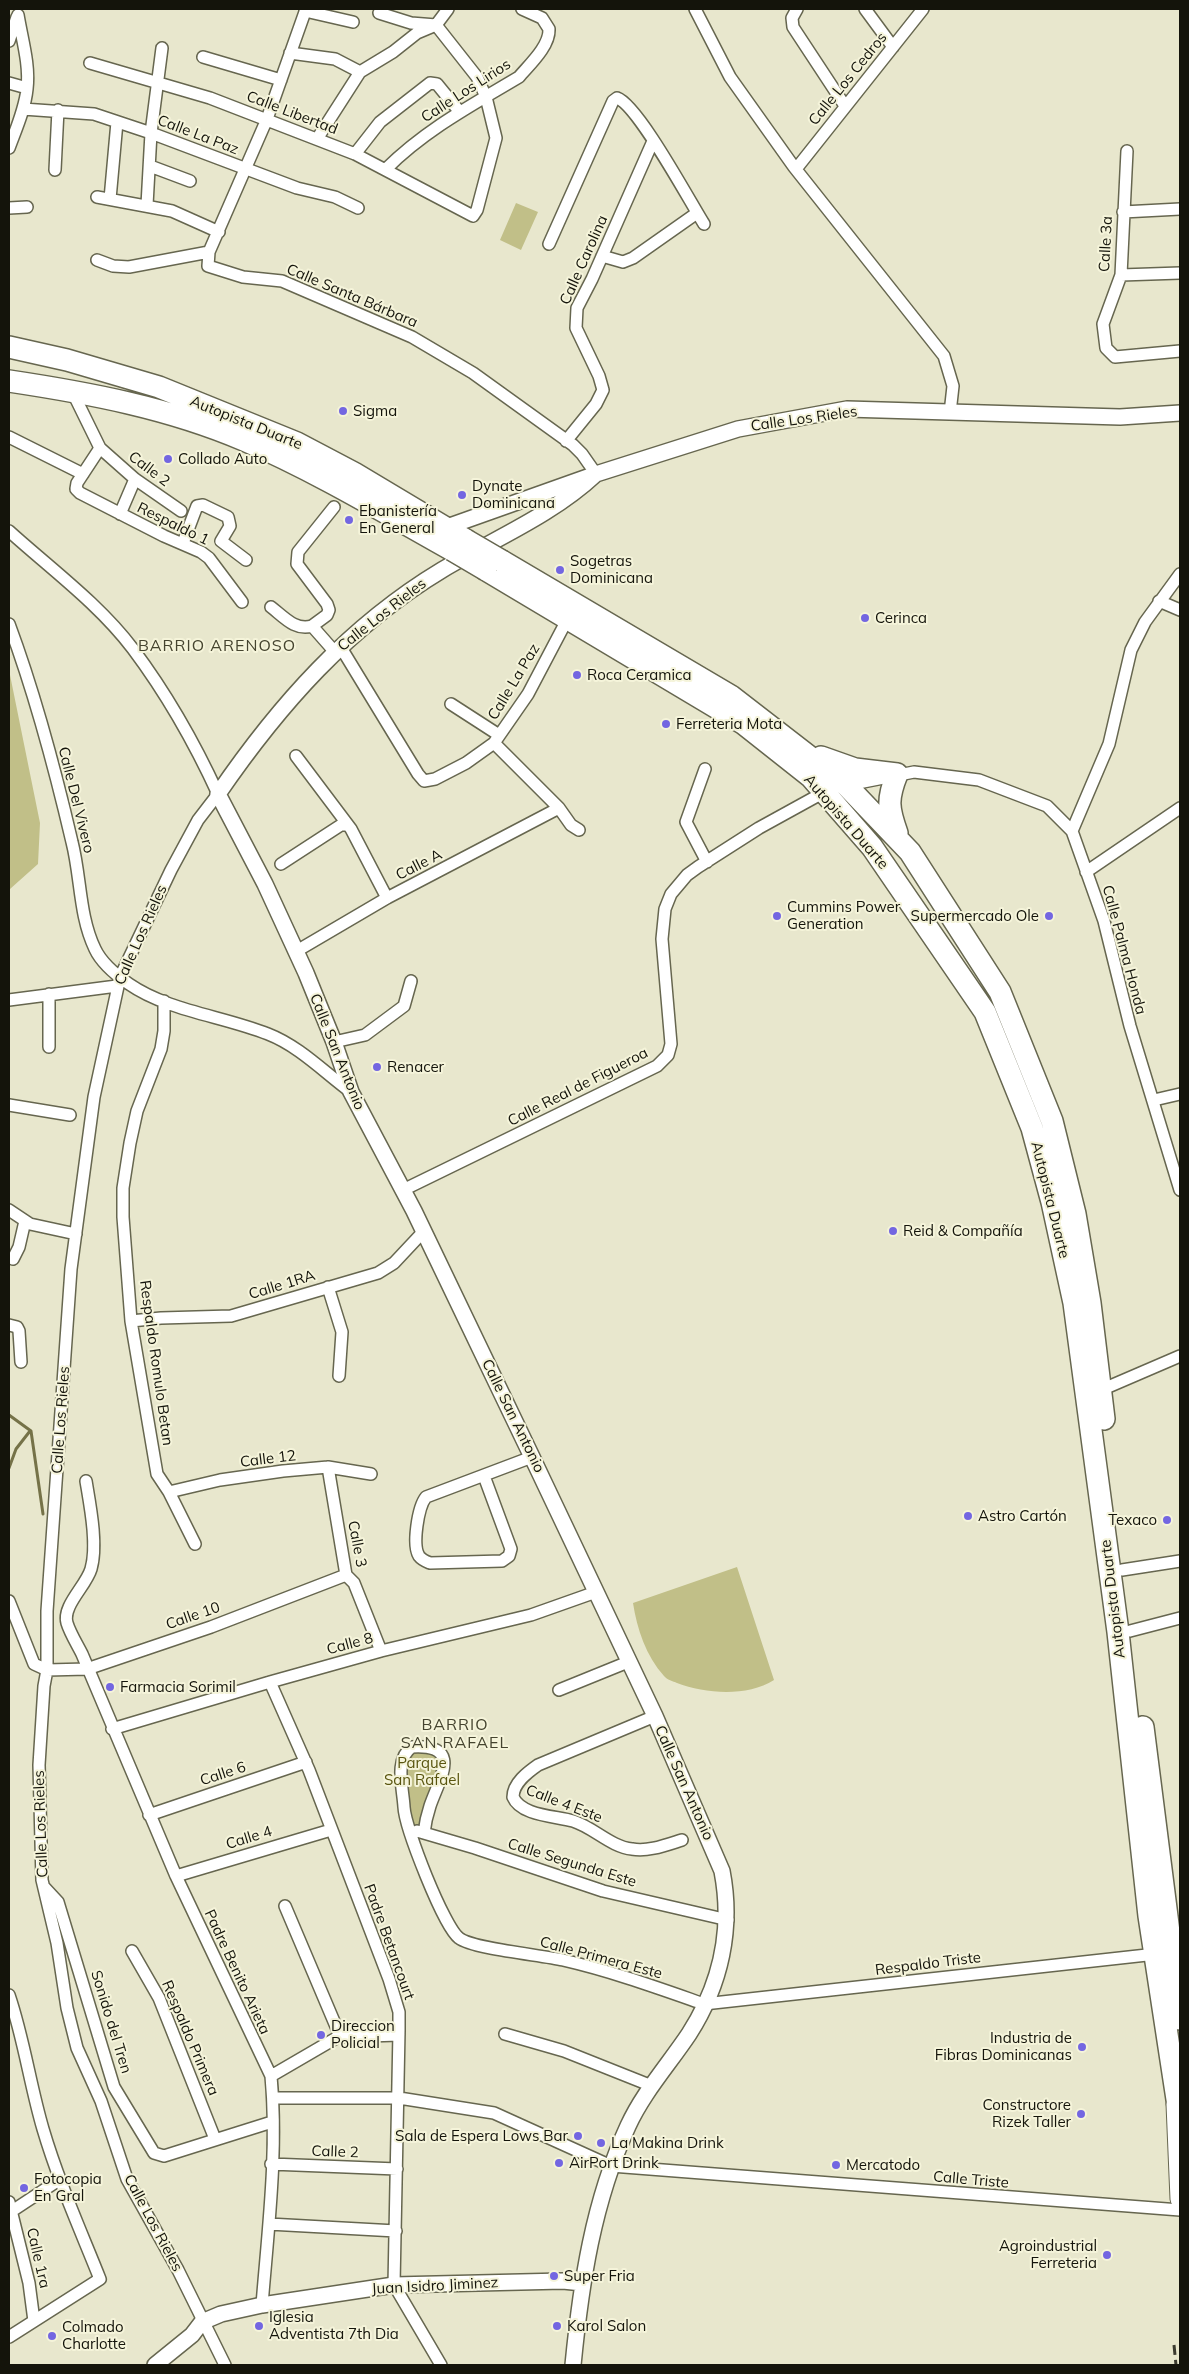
<!DOCTYPE html>
<html>
<head>
<meta charset="utf-8">
<style>
	body { margin:0 }
	#map { position:relative; width:1189px; height:2374px; overflow:hidden; background:#e8e7cd; font-family:Mulish,sans-serif }
	canvas { display:block }
	.frame { position:absolute; inset:0; border:10px solid #14140b; pointer-events:none }
</style>
</head>
<body>
<div id="map">
<canvas width="1189" height="2374"></canvas>
<div class="frame"></div>
</div>
<script>
const ctx = document.querySelector('canvas').getContext('2d');
ctx.lineJoin = 'round';
function fillPath(path, color) { ctx.fillStyle = color; ctx.fill(path, 'evenodd'); }
function trace(path, color, width, dash) { ctx.strokeStyle = color; ctx.lineWidth = width; ctx.lineCap = dash ? 'butt' : 'round'; ctx.setLineDash(dash || []); ctx.stroke(path); }
function write(font, color, halo, rows, align = 'center') {
  ctx.font = font + ' Mulish,sans-serif'; ctx.lineWidth = 4; ctx.setLineDash([]); ctx.textBaseline = 'middle'; ctx.strokeStyle = halo; ctx.fillStyle = color; for (const [text, x, y, turn = 0] of rows) {
    ctx.save(); ctx.translate(x, y); ctx.rotate((+turn || 0) * Math.PI / 180); ctx.textAlign = isNaN(turn) ? turn : align; if (halo) ctx.strokeText(text, 0, 0); ctx.fillText(text, 0, 0); ctx.restore();
  }
}
fillPath(new Path2D(`
	M516 203 538 212 521 250 500 240Z
	M9 670 40 823 38 864 10 889 9 910Z
	M737 1567 774 1680C747 1697 706 1694 677 1683 673 1681 667 1680 664 1676 646 1656 637 1629 633 1603Z
	M433 1752 441 1759 419 1826 414 1825 406 1811 407 1756 411 1753Z`), '#c1bf88');
trace(new Path2D(`
	M9 1415 31 1431 43 1514
	M9 1468 16 1449 30 1431`), '#757248', 3);
const minor = new Path2D(`
	M306 9 267 119 209 252 208 266 243 277 282 281 412 337 473 373 573 445 582 454 596 474
	M695 9 730 77 794 167 944 356 953 386 950 413
	M797 9 792 18 793 27 845 106
	M865 9 893 47
	M305 11 353 22
	M9 41 17 17
	M290 53 335 59 360 72
	M203 57 281 80
	M90 63 210 98 355 154 473 216 477 210 496 138 486 97 477 77 436 25 411 23 379 13
	M9 83 27 88
	M23 109 94 114 151 133 297 188 335 197 358 208
	M317 139 360 72 393 52 417 33 436 25 448 9
	M9 148C16 129 25 109 27 89 30 65 22 39 18 15
	M1127 151 1121 275 1103 324 1106 348 1115 357 1180 351
	M355 154 380 122 430 83 437 84 459 111
	M150 166 190 181
	M386 169C425 130 472 105 519 77 529 65 550 46 549 29L542 18 522 9
	M796 169 923 9
	M55 170 58 110
	M97 197 172 211 219 232
	M110 199 117 122
	M147 205 151 133 162 48
	M9 208 27 207
	M1123 212 1180 209
	M549 244 613 101 617 98C638 105 690 202 704 224
	M602 256 623 262 633 258 697 213
	M97 260 113 266 129 267 209 252
	M1121 275 1180 273
	M72 391 100 448 77 483 76 489 80 493 164 536 201 552 209 558 242 602
	M9 437 83 474
	M566 441 596 404 603 390 599 376 576 328 577 308 592 279 653 141
	M100 448 135 479 181 511
	M334 507 298 552 297 564 327 604 329 610 327 615 312 626 334 651
	M120 514 135 479
	M9 531C51 569 99 604 133 649 166 693 195 744 218 794L198 820 171 870 120 977 94 1097 71 1269 47 1611V1670L44 1686 39 1765 42 1880 57 1943 67 2008 77 2048 101 2101 127 2179 178 2270 225 2365
	M183 543 197 506 203 505 228 517 230 526 221 541 246 560
	M1159 601 1180 610
	M271 607C284 617 295 631 312 626
	M9 624C35 694 55 769 72 842 81 877 79 916 95 949 102 964 116 975 129 984 168 1011 223 1016 268 1034 299 1046 324 1072 351 1092
	M340 646 418 774 424 781 435 779 466 763 494 743 528 694 568 618
	M451 704 499 735
	M494 743 559 808 571 825 579 830
	M296 756 351 829 387 898
	M705 769 686 822 707 862
	M843 786 914 772 979 780 1047 806 1072 831 1104 921 1130 1026 1180 1190
	M1072 831 1109 744 1131 650 1145 622 1180 574
	M281 864 341 825H346
	M1086 872 1180 808
	M295 952 387 898 559 808
	M9 1000 117 986
	M164 1001V1031L161 1049 137 1111 130 1143 123 1188V1217L131 1321 157 1474 169 1492 195 1544
	M334 1042 365 1035 404 1006 411 981
	M49 1047V994
	M1154 1100 1180 1094
	M9 1105 70 1115
	M403 1190 657 1066 668 1055 671 1044 662 939 665 909 671 894 687 875 698 867 759 828 828 790
	M9 1210 30 1224 76 1234
	M13 1259 19 1247 25 1221
	M328 1287 342 1332 339 1376
	M131 1321 161 1318 231 1316 378 1273 394 1263 424 1231
	M9 1325 17 1327 19 1331 21 1362
	M1101 1390 1180 1356
	M328 1467 346 1575 354 1583 381 1651
	M484 1476 511 1549 509 1556 502 1561 430 1563C425 1561 422 1560 419 1556 412 1545 418 1507 426 1497L532 1457
	M86 1481C90 1505 98 1545 91 1569 86 1586 62 1606 67 1623 70 1633 77 1644 82 1654L176 1876 271 2076C278 2151 268 2230 262 2305
	M169 1492 220 1480 283 1471 328 1467 371 1474
	M1122 1570 1180 1561
	M9 1601 34 1664 47 1670 87 1669 211 1627 346 1575
	M1130 1631 1180 1618
	M270 1682 309 1770 389 1979 399 2012V2031L394 2285 441 2365
	M559 1690 628 1662
	M655 1716 538 1765C528 1772 513 1783 513 1797 521 1816 556 1816 573 1821 593 1827 611 1847 632 1849 648 1852 666 1845 682 1840
	M112 1729 270 1682 381 1651 531 1615 596 1592
	M149 1815 306 1762
	M417 1831 475 1848 603 1891 728 1920
	M424 1833C425 1824 427 1815 430 1806 439 1779 464 1744 412 1747 394 1759 403 1788 404 1807 405 1828 444 1927 459 1938 473 1949 542 1955 563 1960 611 1971 658 1988 704 2004L1156 1954
	M176 1876 331 1830
	M45 1888 58 1902 114 2087 154 2153 164 2156 272 2122
	M132 1951 159 1998 215 2139
	M9 1995C24 2039 30 2085 43 2129 58 2180 80 2229 100 2279L9 2337
	M505 2034 564 2051 652 2086
	M338 2037 399 2035
	M271 2076 338 2037V2031L285 1906
	M273 2098H399L494 2113 611 2166 1180 2210
	M271 2164 397 2169
	M9 2202 29 2283 34 2321
	M9 2213 59 2180
	M269 2224 396 2231`);
const tertiary = new Path2D(`
	M444 528 596 474 738 429 847 409 1120 417 1180 413
	M155 2365 192 2335 202 2322 221 2314 262 2305 394 2285 563 2281 582 2283
	M573 2365C581 2283 593 2202 628 2126 643 2093 669 2064 689 2034 721 1984 733 1928 722 1871L655 1716 532 1457 414 1211 351 1092 334 1042 306 973 265 884 218 794C279 705 349 626 442 570 494 539 551 516 596 474`);
const primary = new Path2D(`
	M1176 2104 1180 2199`);
const motorway = new Path2D(`
	M9 347 67 360 159 387 297 443 354 473 466 540
	M9 381C89 393 169 408 244 440 316 471 384 512 452 550
	M502 561 731 696 846 785 910 852 1000 992 1052 1121 1075 1214 1090 1303 1104 1419
	M486 570 744 724 811 777 872 847 985 1012 1032 1128 1052 1202 1074 1303 1118 1632 1149 1916 1180 2119
	M821 757 855 769 897 774C887 799 888 808 897 833
	M1143 1727 1180 2019`);
trace(minor, '#66664f', 14);
trace(tertiary, '#66664f', 18);
trace(primary, '#66664f', 21);
trace(motorway, '#66664f', 24);
trace(minor, '#fff', 11);
trace(tertiary, '#fff', 15);
trace(primary, '#fff', 19);
trace(motorway, '#fff', 21);
trace(new Path2D(`
	M1174 2345 1176 2365`), '#3c3b2f', 3, [10, 5]);
const motorwayBridge = new Path2D(`
	M466 540 502 561
	M452 550 486 570`);
trace(motorwayBridge, '#66664f', 24, []);
trace(motorwayBridge, '#fff', 21);
for (const [x, y, r, color] of [
	[343,411,5,"#7366e1"],
	[168,459,5,"#7366e1"],
	[462,495,5,"#7366e1"],
	[349,520,5,"#7366e1"],
	[560,570,5,"#7366e1"],
	[865,618,5,"#7366e1"],
	[577,675,5,"#7366e1"],
	[666,724,5,"#7366e1"],
	[777,916,5,"#7366e1"],
	[1049,916,5,"#7366e1"],
	[377,1067,5,"#7366e1"],
	[893,1231,5,"#7366e1"],
	[968,1516,5,"#7366e1"],
	[1167,1520,5,"#7366e1"],
	[110,1687,5,"#7366e1"],
	[321,2035,5,"#7366e1"],
	[1082,2047,5,"#7366e1"],
	[1081,2114,5,"#7366e1"],
	[578,2136,5,"#7366e1"],
	[601,2143,5,"#7366e1"],
	[559,2163,5,"#7366e1"],
	[836,2165,5,"#7366e1"],
	[24,2188,5,"#7366e1"],
	[1107,2255,5,"#7366e1"],
	[554,2276,5,"#7366e1"],
	[259,2326,5,"#7366e1"],
	[557,2326,5,"#7366e1"],
	[52,2336,5,"#7366e1"]
]) { const dot = new Path2D(); dot.arc(x, y, r, 0, 2 * Math.PI); ctx.fillStyle = color; ctx.fill(dot); trace(dot, '#f5f4da', 2); }
write('15px', '#14140b', '#f5f4da', [
	["Calle Los Cedros",848,79,-51],
	["Calle Los Lirios",466,91,-33],
	["Calle Libertad",292,113,21],
	["Calle La Paz",198,135,21],
	["Calle 3a",1106,244,-87],
	["Calle Carolina",584,260,-66],
	["Calle Santa Bárbara",352,296,23],
	["Calle Los Rieles",804,419,-8],
	["Autopista Duarte",246,423,22],
	["Calle 2",149,469,37],
	["Respaldo 1",173,524,26],
	["Calle Los Rieles",382,615,-38],
	["Calle La Paz",514,682,-59],
	["Calle Del Vivero",76,800,76],
	["Autopista Duarte",846,822,49],
	["Calle A",419,865,-27],
	["Calle Los Rieles",141,935,-66],
	["Calle Palma Honda",1124,950,75],
	["Calle San Antonio",337,1052,68],
	["Calle Real de Figueroa",578,1087,-27],
	["Autopista Duarte",1050,1200,76],
	["Calle 1RA",282,1285,-17],
	["Respaldo Romulo Betan",156,1363,82],
	["Calle San Antonio",513,1416,64],
	["Calle Los Rieles",61,1420,-86],
	["Calle 12",268,1459,-7],
	["Calle 3",357,1544,79],
	["Autopista Duarte",1113,1599,-97],
	["Calle 10",193,1616,-19],
	["Calle 8",350,1644,-15],
	["Calle 6",223,1774,-18],
	["Calle San Antonio",684,1783,66],
	["Calle 4 Este",564,1804,21],
	["Calle Los Rieles",41,1824,-92],
	["Calle 4",249,1838,-17],
	["Calle Segunda Este",572,1863,17],
	["Padre Betancourt",389,1942,70],
	["Calle Primera Este",601,1958,15],
	["Respaldo Triste",928,1964,-7],
	["Padre Benito Arieta",237,1972,65],
	["Sonido del Tren",111,2022,73],
	["Respaldo Primera",190,2038,67],
	["Calle 2",335,2152,2],
	["Calle Triste",971,2180,5],
	["Calle Los Rieles",153,2223,62],
	["Calle 1ra",38,2258,77],
	["Juan Isidro Jiminez",435,2286,-3]
]);
write('15px', '#14140b', '#f5f4da', [
	["Sigma",353,411],
	["Collado Auto",178,459],
	["Dynate",472,486],
	["Dominicana",472,503],
	["Ebanistería",359,511],
	["En General",359,528],
	["Sogetras",570,561],
	["Dominicana",570,578],
	["Cerinca",875,618],
	["Roca Ceramica",587,675],
	["Ferreteria Mota",676,724],
	["Cummins Power",787,907],
	["Generation",787,924],
	["Supermercado Ole",1039,916,"right"],
	["Renacer",387,1067],
	["Reid & Compañía",903,1231],
	["Astro Cartón",978,1516],
	["Texaco",1157,1520,"right"],
	["Farmacia Sorimil",120,1687],
	["Direccion",331,2026],
	["Policial",331,2043],
	["Industria de",1072,2038,"right"],
	["Fibras Dominicanas",1072,2055,"right"],
	["Constructore",1071,2105,"right"],
	["Rizek Taller",1071,2122,"right"],
	["Sala de Espera Lows Bar",568,2136,"right"],
	["La Makina Drink",611,2143],
	["AirPort Drink",569,2163],
	["Mercatodo",846,2165],
	["Fotocopia",34,2179],
	["En Gral",34,2196],
	["Agroindustrial",1097,2246,"right"],
	["Ferreteria",1097,2263,"right"],
	["Super Fria",564,2276],
	["Iglesia",269,2317],
	["Adventista 7th Dia",269,2334],
	["Karol Salon",567,2326],
	["Colmado",62,2327],
	["Charlotte",62,2344]
], 'left');
write('15px', '#595510', '#f5f4da', [
	["Parque",422,1763],
	["San Rafael",422,1780]
]);
ctx.letterSpacing = '1px';
write('16px', '#45442f', '#f5f4da', [
	["BARRIO ARENOSO",217,646],
	["BARRIO",455,1725],
	["SAN RAFAEL",455,1743]
]);
ctx.letterSpacing = '0px';
</script>
</body>
</html>
